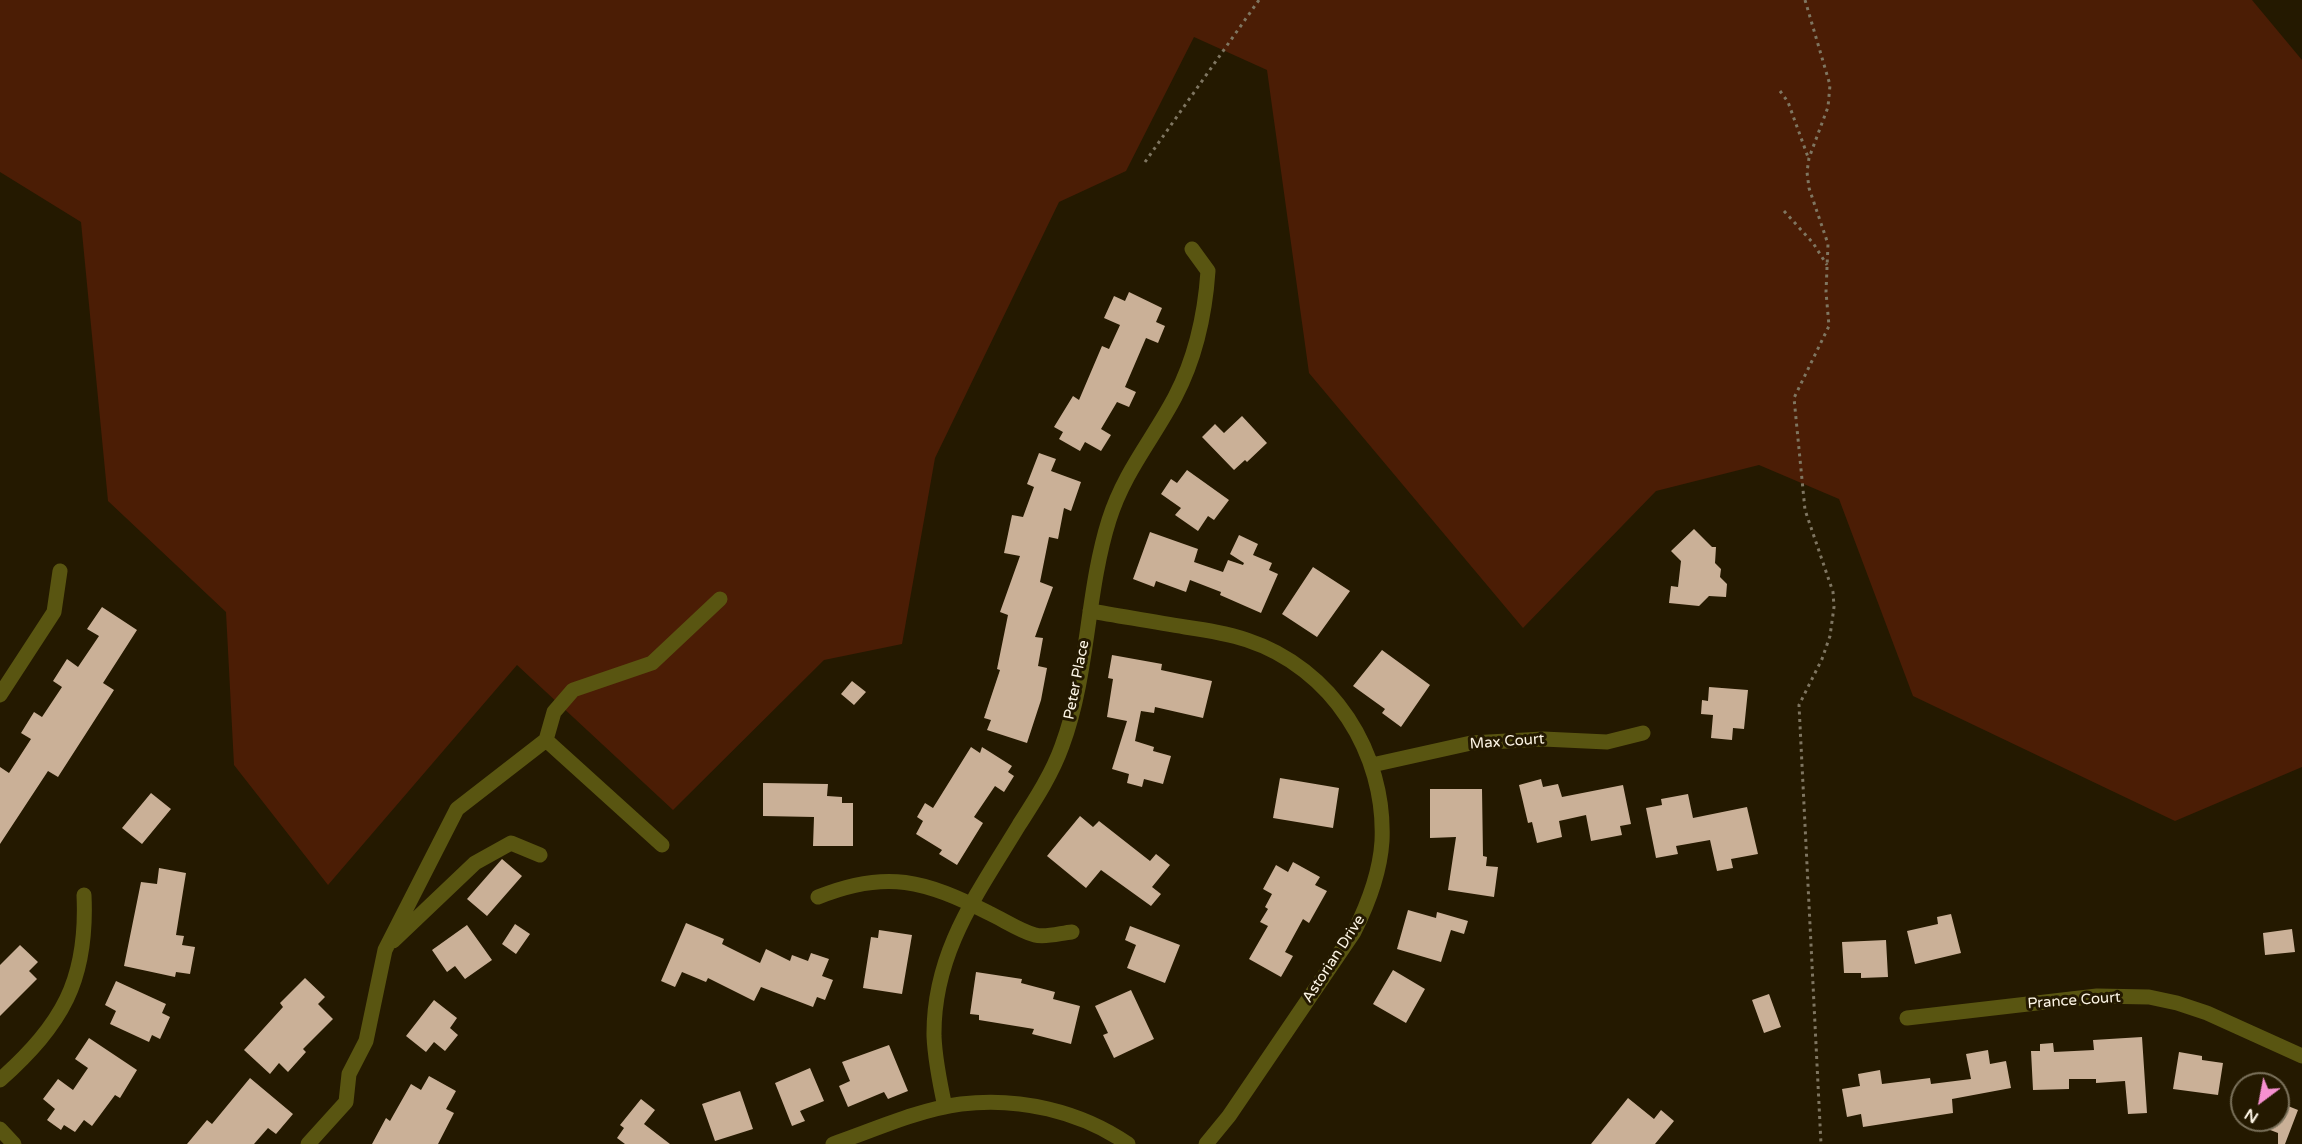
<!DOCTYPE html>
<html>
<head>
<meta charset="utf-8">
<style>
	body { margin:0 }
	#map { position:relative; width:2302px; height:1144px; overflow:hidden; background:#241900; font-family:"Varela Round",sans-serif }
	canvas { display:block }
	.north { position:absolute; left:2230px; top:1072px; width:60px; height:60px; box-sizing:border-box; background:#241900; border:2px solid #7a715b; border-radius:50%; rotate:212deg; font-size:16px; font-weight:700; line-height:24px; text-align:center; color:#fcf4e4 }
	.north::after { content:''; display:block; margin:auto; width:21px; height:27px; background:#f690d0; clip-path:polygon(50% 0,100% 100%,50% 72%,0 100%) }
</style>
</head>
<body>
<div id="map">
<canvas width="2302" height="1144"></canvas>
<div class="north">N</div>
</div>
<script>
const ctx = document.querySelector('canvas').getContext('2d');
ctx.lineJoin = 'round';
function fillPath(path, color) { ctx.fillStyle = color; ctx.fill(path, 'evenodd'); }
function trace(path, color, width, dash) { ctx.strokeStyle = color; ctx.lineWidth = width; ctx.lineCap = dash ? 'butt' : 'round'; ctx.setLineDash(dash || []); ctx.stroke(path); }
function write(font, color, halo, rows, align = 'center') {
  ctx.font = font + ' "Varela Round",sans-serif'; ctx.lineWidth = 6; ctx.setLineDash([]); ctx.textBaseline = 'middle'; ctx.strokeStyle = halo; ctx.fillStyle = color; for (const [text, x, y, turn = 0] of rows) {
    ctx.save(); ctx.translate(x, y); ctx.rotate((+turn || 0) * Math.PI / 180); ctx.textAlign = isNaN(turn) ? turn : align; if (halo) ctx.strokeText(text, 0, 0); ctx.fillText(text, 0, 0); ctx.restore();
  }
}
fillPath(new Path2D(`
	M0 0H2252L2302 60V767L2175 821 1913 696 1839 499 1759 465 1656 491 1523 628 1309 373 1267 70 1194 37 1126 171 1059 202 935 458 902 644 824 660 673 810 517 665 328 885 234 765 226 612 108 501 81 222 0 172Z`), '#4b1d05');
fillPath(new Path2D(`
	M1129 292 1162 308 1156 322 1165 326 1158 343 1146 338 1125 387 1136 392 1129 407 1117 402 1101 429 1111 435 1101 451 1085 442 1080 451 1059 439 1063 432 1054 427 1073 396 1079 400 1102 346 1109 349 1120 325 1104 318 1114 296 1125 301Z
	M1242 416 1267 443 1247 462 1245 460 1234 470 1202 437 1215 424 1224 433Z
	M1039 453 1056 459 1051 471 1081 482 1071 511 1064 508 1058 539 1049 537 1040 582 1053 587 1035 637 1043 638 1038 666 1047 668 1041 700 1027 743 987 730 991 720 984 718 1000 670 997 669 1008 615 1000 612 1020 556 1004 553 1012 515 1023 517 1034 487 1027 484Z
	M1187 470 1229 500 1214 520 1208 516 1198 531 1175 515 1181 508 1161 494 1171 479 1177 483Z
	M1694 529 1712 547H1716L1715 563 1721 569 1720 577 1727 584 1726 597 1709 596 1699 606 1669 603 1671 586 1678 587 1681 561 1671 551Z
	M1150 532 1198 549 1194 562 1223 572 1228 560 1243 565 1244 563 1230 554 1239 535 1258 544 1253 555 1272 563 1269 570 1278 574 1261 613 1220 595 1221 592 1190 580 1186 592 1156 581 1154 587 1133 579Z
	M1313 567 1350 591 1317 637 1282 614Z
	M102 607 137 630 103 683 114 690 58 777 48 771 0 844V767L9 773 31 739 21 733 34 712 42 717 62 687 53 681 67 659 78 667 99 636 87 629Z
	M1382 650 1430 685 1401 727 1382 713 1385 709 1353 686Z
	M1112 655 1162 664 1161 670 1212 681 1203 718 1155 707 1154 713 1141 711 1135 741 1154 747 1153 751 1171 756 1163 784 1144 779 1142 787 1127 783 1129 774 1112 769 1127 721 1107 717 1113 679 1108 678Z
	M852 681 866 692 854 705 841 694Z
	M1709 687 1748 690 1744 729 1733 728 1732 740 1711 738 1713 715 1701 714 1702 700 1708 701Z
	M971 747 980 753 982 747 1012 766 1008 772 1014 776 1004 792 995 786 974 817 983 823 957 865 939 854 942 850 916 834 923 821 917 817 925 803 933 808Z
	M1280 778 1339 788 1333 828 1273 818Z
	M1541 779 1543 787 1558 784 1562 797 1623 785 1631 824 1620 826 1622 835 1591 841 1586 815 1559 821 1562 837 1537 843 1532 822 1528 823 1519 785Z
	M763 783 828 784 827 796 842 797V803H853V846H813L814 817 763 816Z
	M1430 789H1482L1483 856 1487 857 1486 866 1498 867 1494 897 1448 890 1456 837 1430 838Z
	M151 793 171 809 142 844 122 828Z
	M1688 794 1693 818 1747 807 1758 854 1731 859 1733 868 1717 871 1710 840 1676 846 1678 854 1656 858 1646 808 1662 805 1661 799Z
	M1080 816 1093 827 1099 821 1150 861 1156 854 1170 865 1152 887 1161 894 1151 906 1101 870 1086 888 1047 856Z
	M502 859 522 876 487 916 467 899Z
	M1293 862 1320 877 1315 885 1327 891 1309 923 1303 919 1285 952 1293 956 1281 977 1249 959 1268 926 1260 922 1268 909 1265 907 1272 894 1263 889 1276 865 1288 872Z
	M159 868 186 873 176 935 184 936 182 945 195 947 190 974 176 972 175 977 124 966 141 882 157 884Z
	M1408 910 1436 918 1437 912 1468 921 1464 934 1451 930 1441 962 1397 949Z
	M1951 914 1961 953 1915 964 1907 931 1938 924 1937 917Z
	M686 923 724 939 722 944 760 963 766 949 790 961 792 955 808 961 811 953 829 959 822 976 833 980 825 1000 817 997 813 1007 761 987 754 1001 708 978 706 982 682 972 675 987 661 981Z
	M515 924 530 934 516 954 502 944Z
	M467 925 492 960 465 979 455 966 447 972 432 950Z
	M1130 926 1180 945 1165 983 1127 968 1136 945 1125 940Z
	M2292 929 2295 952 2265 955 2263 933Z
	M879 930 912 935 902 994 863 988 871 937 878 938Z
	M1886 940 1888 977 1861 978V973H1844L1842 942Z
	M20 945 38 962 29 971 37 979 0 1016V965Z
	M1393 970 1425 989 1406 1023 1373 1004Z
	M976 972 1022 979 1021 983 1055 992 1053 999 1080 1006 1071 1044 1032 1034 1034 1029 979 1020V1015L970 1014Z
	M305 978 325 997 318 1004 333 1019 303 1049 306 1052 288 1072 279 1063 270 1074 244 1050 283 1007 280 1003Z
	M116 981 166 1004 162 1013 170 1017 160 1039 152 1035 149 1042 110 1024 116 1011 105 1005Z
	M1131 990 1154 1039 1114 1058 1103 1035 1108 1033 1095 1006Z
	M1769 994 1781 1027 1764 1033 1752 1000Z
	M434 1000 457 1018 450 1028 458 1035 445 1051 434 1042 426 1052 406 1036Z
	M2142 1037 2147 1113 2128 1114 2125 1081 2096 1083V1079H2069V1089L2033 1090 2031 1051H2040V1044L2053 1043 2054 1052 2094 1050 2093 1040Z
	M89 1038 137 1070 120 1098 115 1095 92 1126 84 1120 75 1132 64 1125 61 1130 47 1120 55 1109 43 1099 58 1079 73 1090 88 1068 75 1059Z
	M889 1045 908 1091 888 1099 884 1092 848 1107 839 1086 850 1081 842 1062Z
	M1988 1050 1990 1064 2006 1061 2011 1088 1952 1099 1953 1113 1863 1127 1861 1114 1847 1117 1842 1089 1860 1086 1858 1074 1880 1070 1882 1084 1930 1078 1931 1084 1971 1079 1966 1054Z
	M2179 1052 2202 1056V1060L2223 1063 2218 1095 2173 1089Z
	M810 1068 824 1101 800 1111 805 1121 792 1126 775 1083Z
	M429 1076 456 1091 446 1109 454 1113 438 1144H372L386 1118 390 1121 411 1084 421 1090Z
	M250 1078 293 1114 276 1134 268 1128 254 1144H187L207 1120 212 1124Z
	M740 1091 753 1129 715 1141 702 1104Z
	M1628 1098 1654 1119 1661 1110 1674 1121 1655 1144H1591Z
	M641 1099 655 1110 644 1124 670 1144H625L617 1138 624 1128 620 1125Z
	M2278 1102 2298 1110 2285 1144H2278V1133L2247 1121 2278 1120Z`), '#cab097');
trace(new Path2D(`
	M1805 0 1830 85 1828 107 1809 158 1807 172 1809 188 1828 244 1826 292 1829 326 1794 398 1805 510 1833 592 1834 607 1830 636 1822 659 1799 705 1821 1144
	M1780 91 1788 102 1808 157
	M1145 162 1259 0
	M1784 211 1813 243 1827 265`), '#7f7661', 3, [3, 4.5]);
trace(new Path2D(`
	M1090 611C1121 616 1153 622 1185 627 1206 630 1227 633 1247 640 1332 668 1386 753 1382 841 1380 873 1368 904 1354 932L1229 1116 1206 1144
	M0 695 54 612 60 571
	M546 740 662 845
	M1372 765 1471 743 1543 739 1607 742 1643 733
	M818 897C887 869 925 881 989 913 1004 920 1020 931 1035 935 1045 938 1061 933 1072 932
	M393 941 475 863 511 843 540 855
	M1907 1018 2097 996 2149 997 2177 1003 2207 1013 2302 1056
	M0 1080C62 1024 88 981 84 895
	M945 1107C940 1084 935 1060 934 1036 933 952 978 893 1019 825 1035 800 1052 774 1062 746 1089 674 1086 593 1109 520 1124 472 1153 439 1175 397 1196 357 1205 315 1208 271L1192 249
	M0 1129 14 1144
	M308 1144 346 1102 349 1074 366 1041 385 950 457 809 546 740 554 712 573 690 652 663 720 599
	M833 1144C874 1130 917 1110 961 1104 1019 1097 1080 1111 1128 1144`), '#595511', 15);
write('15px', '#fcf4e4', '#241900', [
	["Peter Place",1077,680,-79],
	["Max Court",1507,742,-4],
	["Astorian Drive",1334,959,-57],
	["Prance Court",2074,1001,-4]
]);
</script>
</body>
</html>
